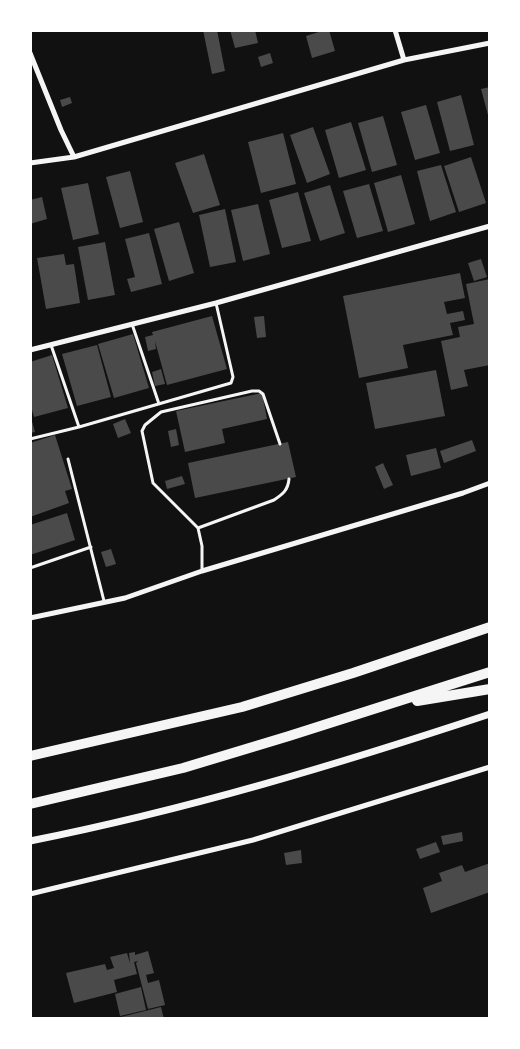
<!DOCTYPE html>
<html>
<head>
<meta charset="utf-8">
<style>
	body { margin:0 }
	#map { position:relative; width:520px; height:1049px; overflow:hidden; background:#111; font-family:"Space Grotesk",sans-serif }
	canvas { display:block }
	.frame { position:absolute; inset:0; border:32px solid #fff; pointer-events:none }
</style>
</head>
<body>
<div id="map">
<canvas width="520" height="1049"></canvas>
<div class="frame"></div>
</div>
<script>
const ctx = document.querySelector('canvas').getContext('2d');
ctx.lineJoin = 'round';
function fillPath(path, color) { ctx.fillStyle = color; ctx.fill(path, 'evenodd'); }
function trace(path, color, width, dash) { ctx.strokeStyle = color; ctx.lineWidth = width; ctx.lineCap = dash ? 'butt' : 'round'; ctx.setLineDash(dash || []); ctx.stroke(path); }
fillPath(new Path2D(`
	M203 30H217L225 71 212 74Z
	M230 30H255L258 43 235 48Z
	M325 30H329L335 51 312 58 306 36Z
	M270 53 273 63 261 67 258 57Z
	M490 87V119H489L481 89Z
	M461 95 474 145 450 151 437 102Z
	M70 97 72 103 62 107 60 100Z
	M426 105 440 153 415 160 401 112Z
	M383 116 397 165 372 172 358 123Z
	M351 122 366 170 339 178 325 130Z
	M313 127 330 174 307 183 290 135Z
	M283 133 296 184 261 193 248 142Z
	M204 154 220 205 193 213 175 163Z
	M471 157 486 203 459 212 444 166Z
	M441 165 456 212 430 221 417 171Z
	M130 171 143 222 120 228 106 177Z
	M401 175 415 224 388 232 374 183Z
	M88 183 99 234 73 240 61 188Z
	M369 184 383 231 357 238 343 191Z
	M330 185 345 233 320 241 304 193Z
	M298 192 311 241 282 248 269 200Z
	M42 197 47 219 30 224V200Z
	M258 204 270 254 243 261 231 210Z
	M225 209 236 262 210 267 199 215Z
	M179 222 194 273 169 281 154 229Z
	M149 233 162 284 131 292 127 279 135 277 125 239Z
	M105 242 115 295 88 300 78 247Z
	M64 254 66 265 74 264 80 303 46 309 37 258Z
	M481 259 487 277 474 281 468 263Z
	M460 273 465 298 444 302 447 314 463 311 465 320 450 323 453 335 403 345 408 368 359 378 343 296Z
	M490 279V365L464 370 468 386 451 390 441 341 460 337 458 327 474 324 466 284Z
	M212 316 227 369 167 385 155 341 156 349 148 351 145 337 153 335 152 332Z
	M264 316 266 337 257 338 254 317Z
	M133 334 149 388 114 398 98 344Z
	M97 345 111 397 77 406 62 354Z
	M52 355 68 408 34 417 30 403V362Z
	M161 369 165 384 155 386 152 372Z
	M436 370 445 416 375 429 366 383Z
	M262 393 267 419 222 429 225 443 185 452 176 411Z
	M30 414 35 432 30 433Z
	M125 419 131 433 118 438 113 424Z
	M176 429 179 445 171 447 168 431Z
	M55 435 72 489 65 491 69 503 30 517V443Z
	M472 440 476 451 444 463 440 451Z
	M288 442 296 477 195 498 188 463Z
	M436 448 441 468 411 476 406 455Z
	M383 463 393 485 384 489 375 467Z
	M182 476 185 484 167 489 165 481Z
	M67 513 75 540 30 555V525Z
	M111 549 116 564 106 567 101 552Z
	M462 832 463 841 443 845 441 836Z
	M436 842 440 852 420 859 416 849Z
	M301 850 302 863 286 865 284 853Z
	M490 863V892L431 913 423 888 442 881 439 873 462 865 465 872Z
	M148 951 154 973 146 975 148 983 159 980 165 1005 148 1009 136 963 138 961 134 962 137 974 114 980 117 992 74 1003 66 973 105 964 107 970 114 968 110 957 127 953 130 963 129 953 135 952V955Z
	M141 987 146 1010 120 1016 115 994Z
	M161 1007 164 1019H117V1018Z`), '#4a4a4a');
trace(new Path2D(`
	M132 324 159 404
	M51 345 79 427
	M30 439 79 427 231 383 233 377 216 303
	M68 459 104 601
	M198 528 274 500C283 494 288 490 289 479
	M30 568 91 547
	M202 570V546L198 528 153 483 142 431 145 425 161 412 252 391H259L263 394 280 444`), '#f5f5f5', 3);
trace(new Path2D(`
	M395 30 404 60
	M30 53 61 130 74 157
	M30 163 74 157 404 60 490 43
	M30 350 216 303 490 226
	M30 618 125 598 202 571 463 493 490 483
	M30 894 253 840 490 767`), '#f5f5f5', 5);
trace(new Path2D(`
	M30 841C186 810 339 764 490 714`), '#f5f5f5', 7);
trace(new Path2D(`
	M417 701 490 689
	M30 756 242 707 353 673 490 627
	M30 804 183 768 289 736 490 672`), '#f5f5f5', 10);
</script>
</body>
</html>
